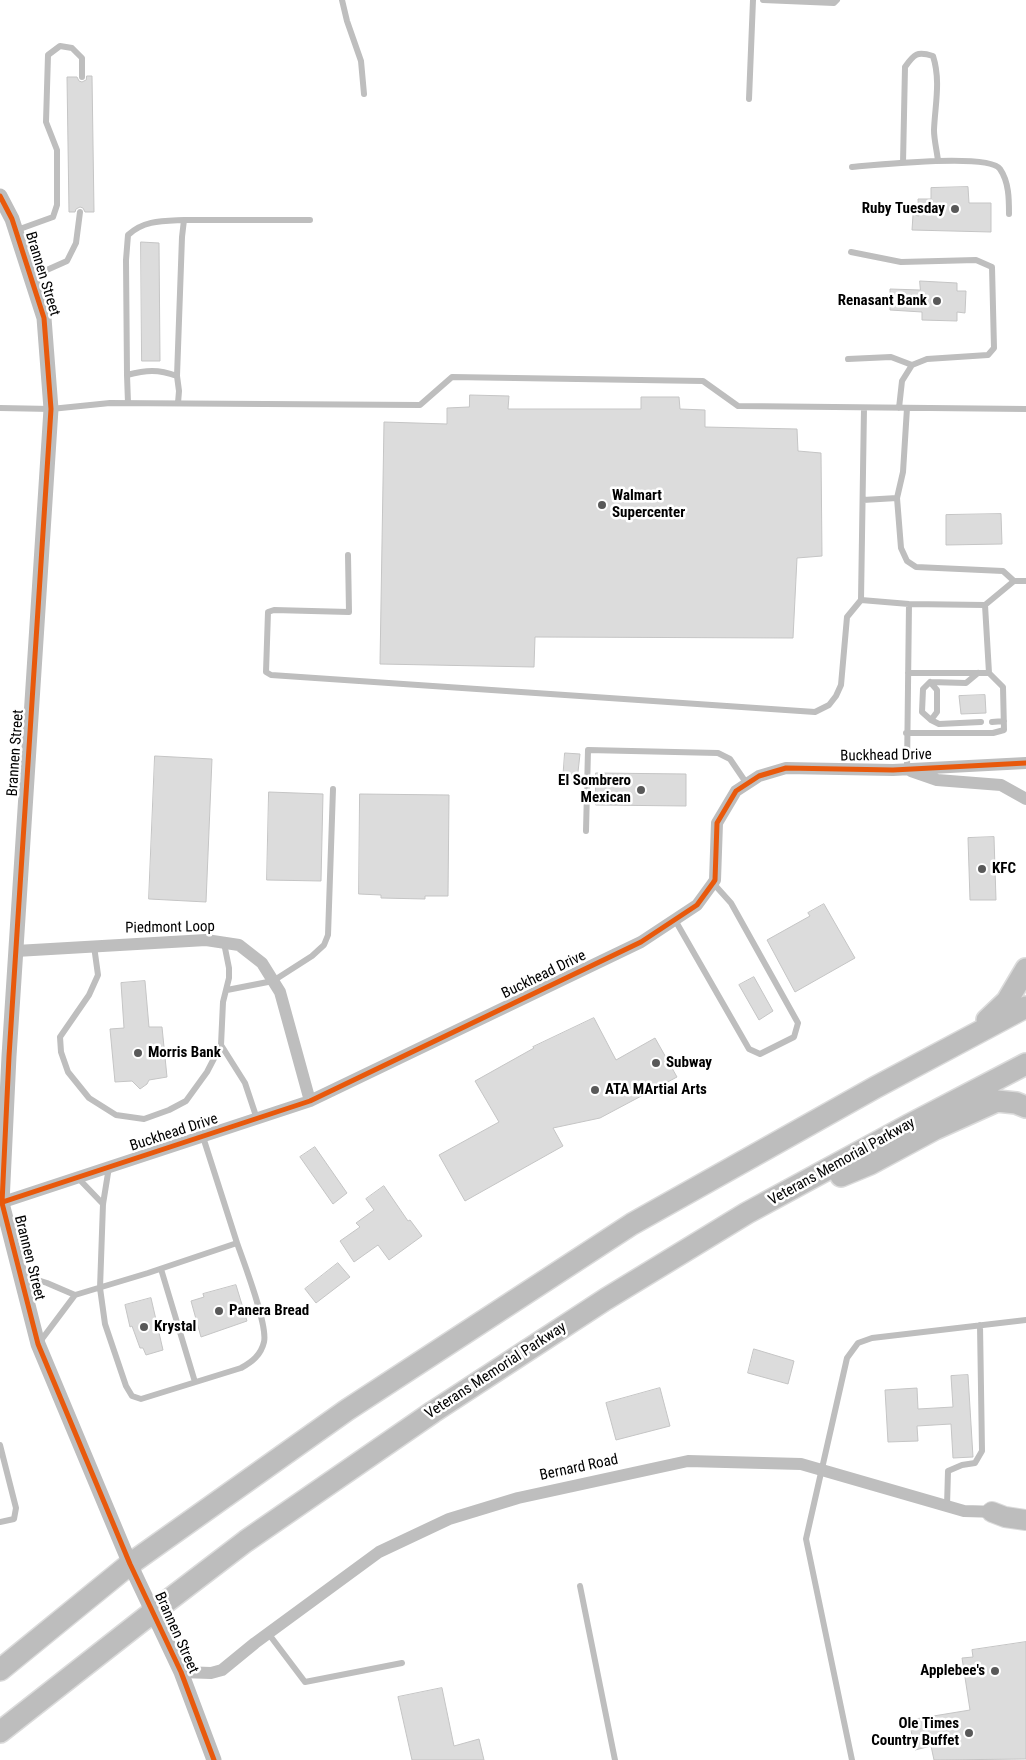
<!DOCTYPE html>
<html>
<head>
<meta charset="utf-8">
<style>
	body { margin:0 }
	canvas { display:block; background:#fff }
</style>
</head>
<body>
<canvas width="1026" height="1760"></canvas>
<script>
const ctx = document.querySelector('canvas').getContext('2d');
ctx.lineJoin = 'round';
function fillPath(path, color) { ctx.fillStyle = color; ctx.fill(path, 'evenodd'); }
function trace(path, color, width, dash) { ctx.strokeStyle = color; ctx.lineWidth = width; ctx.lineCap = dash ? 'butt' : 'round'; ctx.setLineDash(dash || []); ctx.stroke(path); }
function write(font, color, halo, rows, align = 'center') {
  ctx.font = font + ' "Roboto Condensed",sans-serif'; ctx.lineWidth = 5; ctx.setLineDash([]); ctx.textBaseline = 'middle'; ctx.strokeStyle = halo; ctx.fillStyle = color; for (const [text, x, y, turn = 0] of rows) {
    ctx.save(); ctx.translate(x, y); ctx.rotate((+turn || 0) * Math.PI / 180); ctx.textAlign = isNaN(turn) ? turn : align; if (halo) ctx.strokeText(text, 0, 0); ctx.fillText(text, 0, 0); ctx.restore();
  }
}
const building = new Path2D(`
	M87 76H92L94 212H85L83 208 80 207 76 209 75 212H69L67 77H77L79 81 82 82 86 80Z
	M968 187 969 203H991V232L912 230 913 215 919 216 918 199H931V188Z
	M141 242 159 243 160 361H142Z
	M920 281 957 283V291H966L965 313 957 312V321L922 320V312L890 310V289L920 290Z
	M470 395 509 396 508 409H641V397H679L680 409 705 410V427L797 429 798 451 821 453 822 556 797 558 793 638 535 637 534 667 380 664 384 422 447 424V408L469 407Z
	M1001 514 1002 544 946 545V515Z
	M985 695 986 713 961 714 959 696Z
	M565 753 580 754 577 781 563 780Z
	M155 756 212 759 206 902 149 899Z
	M596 773 686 774V806L596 805Z
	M269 792 323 794 321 881 267 880Z
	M360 794 449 795 448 896H425V899L381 898V895L359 894Z
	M994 837 996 900H970L968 838Z
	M824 904 855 958 795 992 767 940 810 916 808 913Z
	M754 977 773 1011 759 1020 739 985Z
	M145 981 149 1027H162L167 1077 149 1080 147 1084 140 1089 132 1081 115 1082 110 1029 124 1028 121 983Z
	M594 1018 616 1060 655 1038 677 1077 600 1118 553 1128 563 1146 465 1201 439 1155 499 1122 475 1081 534 1048 533 1047Z
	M315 1147 347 1193 333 1204 300 1157Z
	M384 1186 408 1221 410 1220 422 1236 389 1260 378 1245 354 1262 340 1241 360 1227 356 1223 374 1210 366 1199Z
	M338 1263 350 1277 316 1303 305 1289Z
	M236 1285 247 1321 201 1337 191 1301 204 1297 203 1294Z
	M151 1298 163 1350 146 1355 143 1348H140L132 1326 130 1327 125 1305Z
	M754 1349 794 1361 788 1384 748 1373Z
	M968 1375 973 1457 953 1458 951 1424 917 1426 918 1441 888 1442 885 1390 917 1388 918 1409 953 1407 951 1376Z
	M660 1388 670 1426 616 1440 606 1403Z
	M1026 1642V1759L934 1760 931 1746 915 1750 909 1720 970 1710 962 1658 973 1657 972 1650Z
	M442 1688 454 1746 479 1739 484 1760H412L398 1697Z`);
fillPath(building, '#dcdcdc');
trace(building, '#c5c5c5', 1);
const primary = new Path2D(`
	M992 1512 1005 1517 1026 1520`);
const trunk = new Path2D(`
	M987 1020 1007 1001 1026 969
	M841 1176 870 1164 935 1129 997 1101 1016 1103 1026 1107
	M0 1670 130 1564 347 1410 632 1224 876 1087 1026 1007
	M0 1732 153 1612 246 1541 433 1412 606 1299 747 1213 909 1125 1026 1064`);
trace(primary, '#dbdbdb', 22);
trace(trunk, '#dbdbdb', 24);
trace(new Path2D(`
	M342 0 347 21 361 61 364 94
	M763 0 834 3 837 0
	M749 99 753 0
	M903 163 905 67C914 54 917 51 933 56 941 81 935 105 934 130 934 140 937 151 938 161
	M852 167C875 165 989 153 1000 169 1009 182 1009 199 1009 214
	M17 230 53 217 57 205V150L46 122 48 55 60 46 72 48 82 58V77
	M851 252 901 262 976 260 992 267 994 348 988 355 927 359 912 365 902 381 899 408
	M31 277 67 261 76 243 80 212
	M848 359 891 357 912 365
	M127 375 126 260 128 235C144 220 163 221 184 220
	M177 376 182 237 184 220H310
	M128 403 127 375C146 370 158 369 177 376L179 391 178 403
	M0 408 51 409 110 403 420 405 452 377 703 381 738 406 1026 409
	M907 408 903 472 897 498 901 548 907 561 916 567 1003 571 1014 581H1026
	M863 500 897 498
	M348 555 349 612 274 610 268 612 266 672 271 675 815 712 829 705 836 696 841 685 847 617 861 600 864 408
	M861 600 909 604 985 605 1014 581
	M985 605 989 673
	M978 673 966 683 930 682 923 689 922 712 931 720 939 724 981 722
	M930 682 937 690V712L931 720
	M992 722 1004 721
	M906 733H993L1004 730 1003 687 989 673H908
	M907 770 909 604
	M586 831 588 750 718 753 730 759 747 784
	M675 920 749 1049 760 1054 794 1037 798 1023 731 903 713 883
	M94 946 98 975 89 995 60 1037 61 1052 68 1072 89 1098 116 1115 144 1119 169 1110 186 1101 207 1072 221 1045 223 1002 229 978V968L224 943
	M227 990 273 981 312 956 324 945 328 935 333 789
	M221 1045 245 1083 257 1119
	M109 1167 103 1204 100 1288 105 1324 126 1386 132 1396 141 1399 241 1368C252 1362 261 1355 264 1342 268 1325 244 1263 237 1243
	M78 1178 103 1204
	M161 1269 195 1382
	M22 1275 47 1283 75 1295 39 1343
	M75 1295 148 1273 237 1243 203 1137
	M0 1445 16 1508 14 1519 0 1522
	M947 1506 948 1471 962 1465 975 1463 982 1451 980 1325
	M580 1586 615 1760
	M268 1633 305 1682 402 1663
	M852 1760 806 1539 847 1358 858 1343 872 1338 1026 1320`), '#bebebe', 6);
trace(new Path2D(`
	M911 771 937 780 1001 785 1026 799
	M16 951 206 940 239 945 262 963 280 992 310 1101
	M0 1203 310 1101 641 942 697 905 713 883 715 880 717 823 736 791 759 776 786 768 893 770 1026 763
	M181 1672 211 1673 222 1670 255 1643 379 1552 449 1519 518 1498 688 1461 801 1464 964 1511 999 1512`), '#bebebe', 12);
trace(new Path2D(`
	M0 196 12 219 44 318 51 409 9 1056 2 1203 38 1344 130 1564 181 1672 214 1760`), '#bebebe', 15);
trace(primary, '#bdbdbd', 20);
trace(trunk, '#bdbdbd', 21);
trace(new Path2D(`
	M0 196 12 219 44 318 51 409 9 1056 2 1203 38 1344 130 1564 181 1672 214 1760
	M0 1203 310 1101 641 942 697 905 713 883 715 880 717 823 736 791 759 776 786 768 893 770 1026 763`), '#e8590c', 5);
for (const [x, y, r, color] of [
	[955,209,5,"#595959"],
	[937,301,5,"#595959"],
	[602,505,5,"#595959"],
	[641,790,5,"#595959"],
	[982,869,5,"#595959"],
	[138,1053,5,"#595959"],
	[656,1063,5,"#595959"],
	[595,1090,5,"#595959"],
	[219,1311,5,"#595959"],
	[144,1327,5,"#595959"],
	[995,1671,5,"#595959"],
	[969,1733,5,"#595959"]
]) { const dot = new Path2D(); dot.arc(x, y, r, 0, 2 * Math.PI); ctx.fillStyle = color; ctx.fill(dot); trace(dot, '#fff', 2); }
write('bold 15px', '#000', '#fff', [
	["Ruby Tuesday",945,209,"right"],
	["Renasant Bank",927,301,"right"],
	["Walmart",612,496],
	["Supercenter",612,513],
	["El Sombrero",631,781,"right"],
	["Mexican",631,798,"right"],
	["KFC",992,869],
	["Morris Bank",148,1053],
	["Subway",666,1063],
	["ATA MArtial Arts",605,1090],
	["Panera Bread",229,1311],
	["Krystal",154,1327],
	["Applebee's",985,1671,"right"],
	["Ole Times",959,1724,"right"],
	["Country Buffet",959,1741,"right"]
], 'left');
write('15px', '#000', '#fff', [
	["Brannen Street",42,274,73],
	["Brannen Street",16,753,-86],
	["Buckhead Drive",886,756,-1],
	["Piedmont Loop",170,928,-1],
	["Buckhead Drive",544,975,-26],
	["Buckhead Drive",174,1133,-18],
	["Veterans Memorial Parkway",842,1162,-29],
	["Brannen Street",29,1258,76],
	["Veterans Memorial Parkway",496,1371,-33],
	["Bernard Road",579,1468,-12],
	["Brannen Street",176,1633,66]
]);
</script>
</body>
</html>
